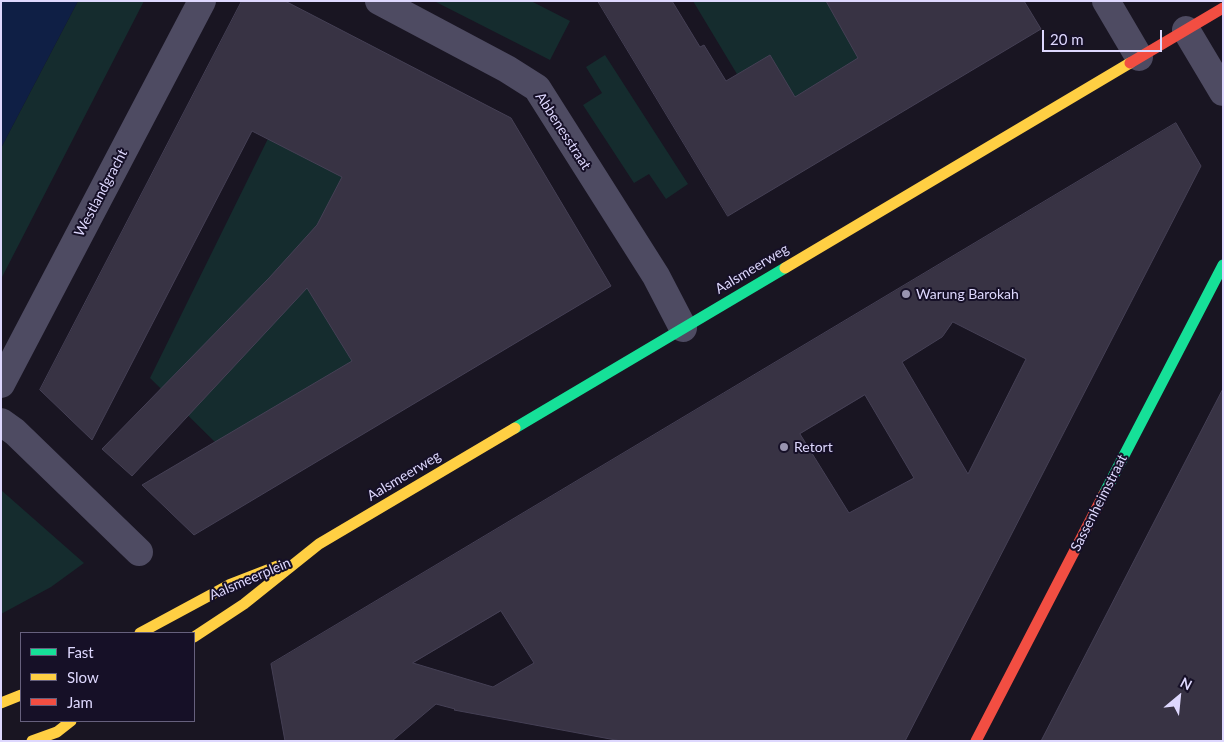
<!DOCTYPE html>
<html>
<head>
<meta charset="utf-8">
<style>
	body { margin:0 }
	#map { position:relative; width:1224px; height:742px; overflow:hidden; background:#191522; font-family:Lato,sans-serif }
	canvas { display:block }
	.frame { position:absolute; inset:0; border:2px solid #ded8fe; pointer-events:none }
	.legend { position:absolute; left:20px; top:632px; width:175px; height:90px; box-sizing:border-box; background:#161027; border:1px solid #66607d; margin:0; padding:6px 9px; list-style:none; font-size:15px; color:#ded8fe }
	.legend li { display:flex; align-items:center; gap:10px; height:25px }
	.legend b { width:25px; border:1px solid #66607d }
	.north { position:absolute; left:1154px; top:672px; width:50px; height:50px; -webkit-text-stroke:4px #161027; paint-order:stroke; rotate:28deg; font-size:14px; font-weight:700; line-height:20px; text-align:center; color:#ded8fe }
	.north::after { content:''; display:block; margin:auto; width:18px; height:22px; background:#ded8fe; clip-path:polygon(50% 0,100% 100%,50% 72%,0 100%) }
	.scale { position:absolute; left:1042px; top:30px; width:120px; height:22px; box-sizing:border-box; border:2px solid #ded8fe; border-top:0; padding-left:6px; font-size:15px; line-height:18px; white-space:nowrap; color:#ded8fe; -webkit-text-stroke:4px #161027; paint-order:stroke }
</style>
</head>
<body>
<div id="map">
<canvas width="1224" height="742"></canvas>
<div class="frame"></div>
<ul class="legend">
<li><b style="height:6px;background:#16e098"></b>Fast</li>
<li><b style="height:6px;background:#ffcf43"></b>Slow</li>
<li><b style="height:6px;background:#f24e42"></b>Jam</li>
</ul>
<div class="north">N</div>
<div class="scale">20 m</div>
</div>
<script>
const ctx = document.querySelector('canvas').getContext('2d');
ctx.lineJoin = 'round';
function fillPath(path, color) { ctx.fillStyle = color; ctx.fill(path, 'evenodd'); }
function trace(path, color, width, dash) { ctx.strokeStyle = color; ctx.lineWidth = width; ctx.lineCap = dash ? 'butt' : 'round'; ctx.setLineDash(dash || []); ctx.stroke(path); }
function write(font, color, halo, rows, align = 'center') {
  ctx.font = font + ' Lato,sans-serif'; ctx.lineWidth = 4; ctx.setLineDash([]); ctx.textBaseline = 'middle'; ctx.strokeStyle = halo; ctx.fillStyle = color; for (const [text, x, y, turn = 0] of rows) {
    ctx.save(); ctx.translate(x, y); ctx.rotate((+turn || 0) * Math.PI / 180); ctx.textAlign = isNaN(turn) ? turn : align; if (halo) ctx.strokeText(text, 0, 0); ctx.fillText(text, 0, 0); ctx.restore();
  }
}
fillPath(new Path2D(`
	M78 1H144L1 279V148Z
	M434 1H531L570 21 550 60Z
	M693 1H951L767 124Z
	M605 55 688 184 666 199 649 174 634 183 583 105 602 93 586 67Z
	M292 90 517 261 220 447 150 378Z
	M1 490 84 563 51 587 1 614Z`), '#152c2e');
fillPath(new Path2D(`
	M1 1H78L1 148Z`), '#0f1f45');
const building = new Path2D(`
	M242 1H285L511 118 611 286 194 535 142 485 352 361 307 288 132 476 102 449 269 278 317 225 342 177 252 131 92 440 40 390Z
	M598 1H672L700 47 704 45 726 81 770 55 795 97 858 58 826 1H1024L1041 29 728 216Z
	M1176 123 1201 166 905 741H621L454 710 455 709 436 704 392 741H285L271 664ZM953 322 1026 359 968 474 902 362 942 337ZM865 395 914 478 849 513 800 434ZM501 611 534 663 493 687 413 663Z
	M1223 389V741H1041L1121 586Z`);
fillPath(building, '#383344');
trace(building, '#454055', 1);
trace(new Path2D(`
	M379 1 507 69 537 88 656 276 683 328
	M1106 1 1139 57
	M1186 30 1223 92
	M1 384 202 1
	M1 422 15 432 139 552`), '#4e4b62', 28);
trace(new Path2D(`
	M515 428 785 268
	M1104 494 1223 265`), '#16e098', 11);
trace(new Path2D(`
	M785 268 1130 63
	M140 633 229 585 278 566
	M194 637 244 604 319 544 515 428
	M1 703 21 695
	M32 741 57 732 71 721`), '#ffcf43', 11);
trace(new Path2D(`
	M1130 63 1223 8
	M976 741 1104 494`), '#f24e42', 11);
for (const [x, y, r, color] of [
	[906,294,5,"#9994b1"],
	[784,447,5,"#9994b1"]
]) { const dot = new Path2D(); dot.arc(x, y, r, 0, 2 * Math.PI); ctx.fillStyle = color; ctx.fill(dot); trace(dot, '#161027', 2); }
write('14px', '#ded8fe', '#161027', [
	["Abbenesstraat",563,131,57],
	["Westlandgracht",101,193,-62],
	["Aalsmeerweg",752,269,-31],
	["Aalsmeerweg",404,476,-31],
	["Sassenheimstraat",1099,503,-63],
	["Aalsmeerplein",250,579,-23]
]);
write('14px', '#ded8fe', '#161027', [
	["Warung Barokah",916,294],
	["Retort",794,447]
], 'left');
</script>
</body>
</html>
